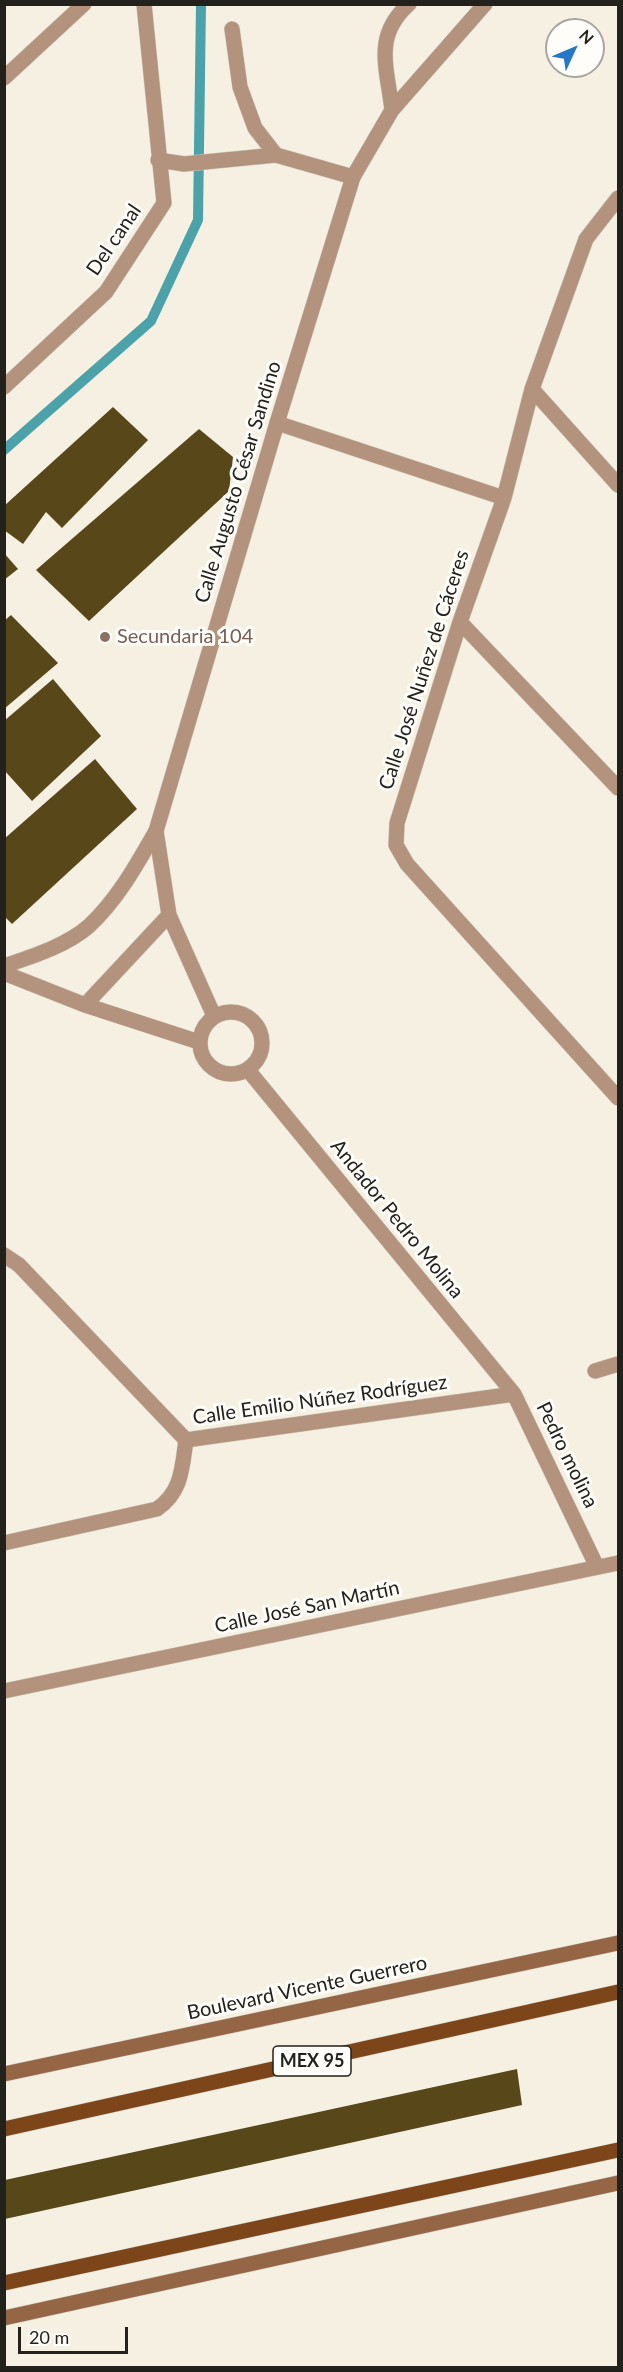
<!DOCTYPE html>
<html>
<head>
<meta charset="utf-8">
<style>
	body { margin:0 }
	#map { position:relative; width:623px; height:2372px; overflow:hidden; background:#f5f0e1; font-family:Lato,sans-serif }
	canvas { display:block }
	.frame { position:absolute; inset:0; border:6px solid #23211b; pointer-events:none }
	.north { position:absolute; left:545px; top:18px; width:60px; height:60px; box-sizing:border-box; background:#fefdfa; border:2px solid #a6a5a1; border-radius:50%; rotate:46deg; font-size:16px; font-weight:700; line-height:24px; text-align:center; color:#23211b }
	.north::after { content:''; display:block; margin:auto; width:21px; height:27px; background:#2578c7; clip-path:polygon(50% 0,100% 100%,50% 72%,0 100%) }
	.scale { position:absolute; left:18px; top:2327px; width:110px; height:27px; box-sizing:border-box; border:3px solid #23211b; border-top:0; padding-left:8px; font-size:18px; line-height:21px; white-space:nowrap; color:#23211b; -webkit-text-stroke:4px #fefdfa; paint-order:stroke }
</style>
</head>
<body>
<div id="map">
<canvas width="623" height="2372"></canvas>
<div class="frame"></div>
<div class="north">N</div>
<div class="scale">20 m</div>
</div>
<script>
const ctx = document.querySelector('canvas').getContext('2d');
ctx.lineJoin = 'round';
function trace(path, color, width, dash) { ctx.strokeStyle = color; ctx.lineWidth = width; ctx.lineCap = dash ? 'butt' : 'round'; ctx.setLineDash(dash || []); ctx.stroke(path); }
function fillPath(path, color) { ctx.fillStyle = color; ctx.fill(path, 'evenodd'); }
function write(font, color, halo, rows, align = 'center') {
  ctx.font = font + ' Lato,sans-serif'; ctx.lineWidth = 6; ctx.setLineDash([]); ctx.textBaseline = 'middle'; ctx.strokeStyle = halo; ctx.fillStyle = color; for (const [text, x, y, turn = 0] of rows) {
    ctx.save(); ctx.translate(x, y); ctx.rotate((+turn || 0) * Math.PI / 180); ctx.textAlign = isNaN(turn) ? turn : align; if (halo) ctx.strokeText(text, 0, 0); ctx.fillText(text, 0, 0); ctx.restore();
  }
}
trace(new Path2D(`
	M4 450 151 321 198 220 201 4`), '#4ba2a8', 10);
fillPath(new Path2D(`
	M113 407 148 440 62 528 46 512 23 544 4 530V506Z
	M199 429 233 457 229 491 89 621 36 570Z
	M4 553 18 569 4 580Z
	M11 615 58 663 4 709V621Z
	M53 679 101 736 32 801 4 770V721Z
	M95 759 137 809 12 924 4 916V839Z
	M517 2069 522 2105 5 2219V2180Z`), '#574719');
const pedestrian = new Path2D(`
	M158 160 184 164 276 155`);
const minor = new Path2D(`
	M232 29 240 87 255 128 276 155 353 177
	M4 78 84 4
	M618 198 586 239 532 389 504 498 460 622 397 823 396 845 407 864 618 1098
	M4 387 106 292 164 203 144 4
	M532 389 618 485
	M277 423 504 498
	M460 622 618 788
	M156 831 169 915 214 1016
	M4 973 85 1005 199 1042
	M85 1005 169 915
	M200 1043a31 31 0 1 1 62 0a31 31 0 1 1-62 0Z
	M248 1070 514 1394 597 1567
	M4 1255 19 1265 186 1440
	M595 1371 618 1364
	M186 1440 514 1394
	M4 1543 157 1509C182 1492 182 1468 186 1440
	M4 1691 618 1563`);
const tertiary = new Path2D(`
	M392 110C387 67 373 36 409 4
	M4 966C33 956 66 946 89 926 118 899 137 864 156 831L277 423 353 177 392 110 485 4`);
const secondary = new Path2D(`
	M4 2074 618 1943
	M4 2318 618 2183`);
const primary = new Path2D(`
	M4 2129 618 1992
	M4 2283 618 2150`);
trace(pedestrian, '#cfcbbd', 16);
trace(minor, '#cfcbbd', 16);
trace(tertiary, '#cfcbbd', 16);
trace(secondary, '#cfcbbd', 16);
trace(primary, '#cfcbbd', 16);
trace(pedestrian, '#b4937e', 15);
trace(minor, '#b4937e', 15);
trace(tertiary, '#b4937e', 15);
trace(secondary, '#946646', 15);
trace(primary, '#7d451a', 15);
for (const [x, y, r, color] of [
	[105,637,6,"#8d6e63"]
]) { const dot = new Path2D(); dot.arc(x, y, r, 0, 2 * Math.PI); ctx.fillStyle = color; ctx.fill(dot); trace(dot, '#fefdfa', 2); }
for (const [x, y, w] of [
	[312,2061,78]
]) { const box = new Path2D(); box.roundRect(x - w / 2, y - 15, w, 30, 4.5); ctx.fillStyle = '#fefdfa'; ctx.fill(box); trace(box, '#23211b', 1.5); }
write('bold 18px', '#23211b', null, [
	["MEX 95",312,2061]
]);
write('20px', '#23211b', '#fefdfa', [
	["Del canal",114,240,-56],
	["Calle Augusto César Sandino",238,482,-73],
	["Calle José Nuñez de Cáceres",424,670,-72],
	["Andador Pedro Molina",397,1219,51],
	["Calle Emilio Núñez Rodríguez",320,1400,-8],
	["Pedro molina",567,1455,64],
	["Calle José San Martín",307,1607,-12],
	["Boulevard Vicente Guerrero",307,1988,-12]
]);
write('20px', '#785e54', '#fefdfa', [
	["Secundaria 104",117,637]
], 'left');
</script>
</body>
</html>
